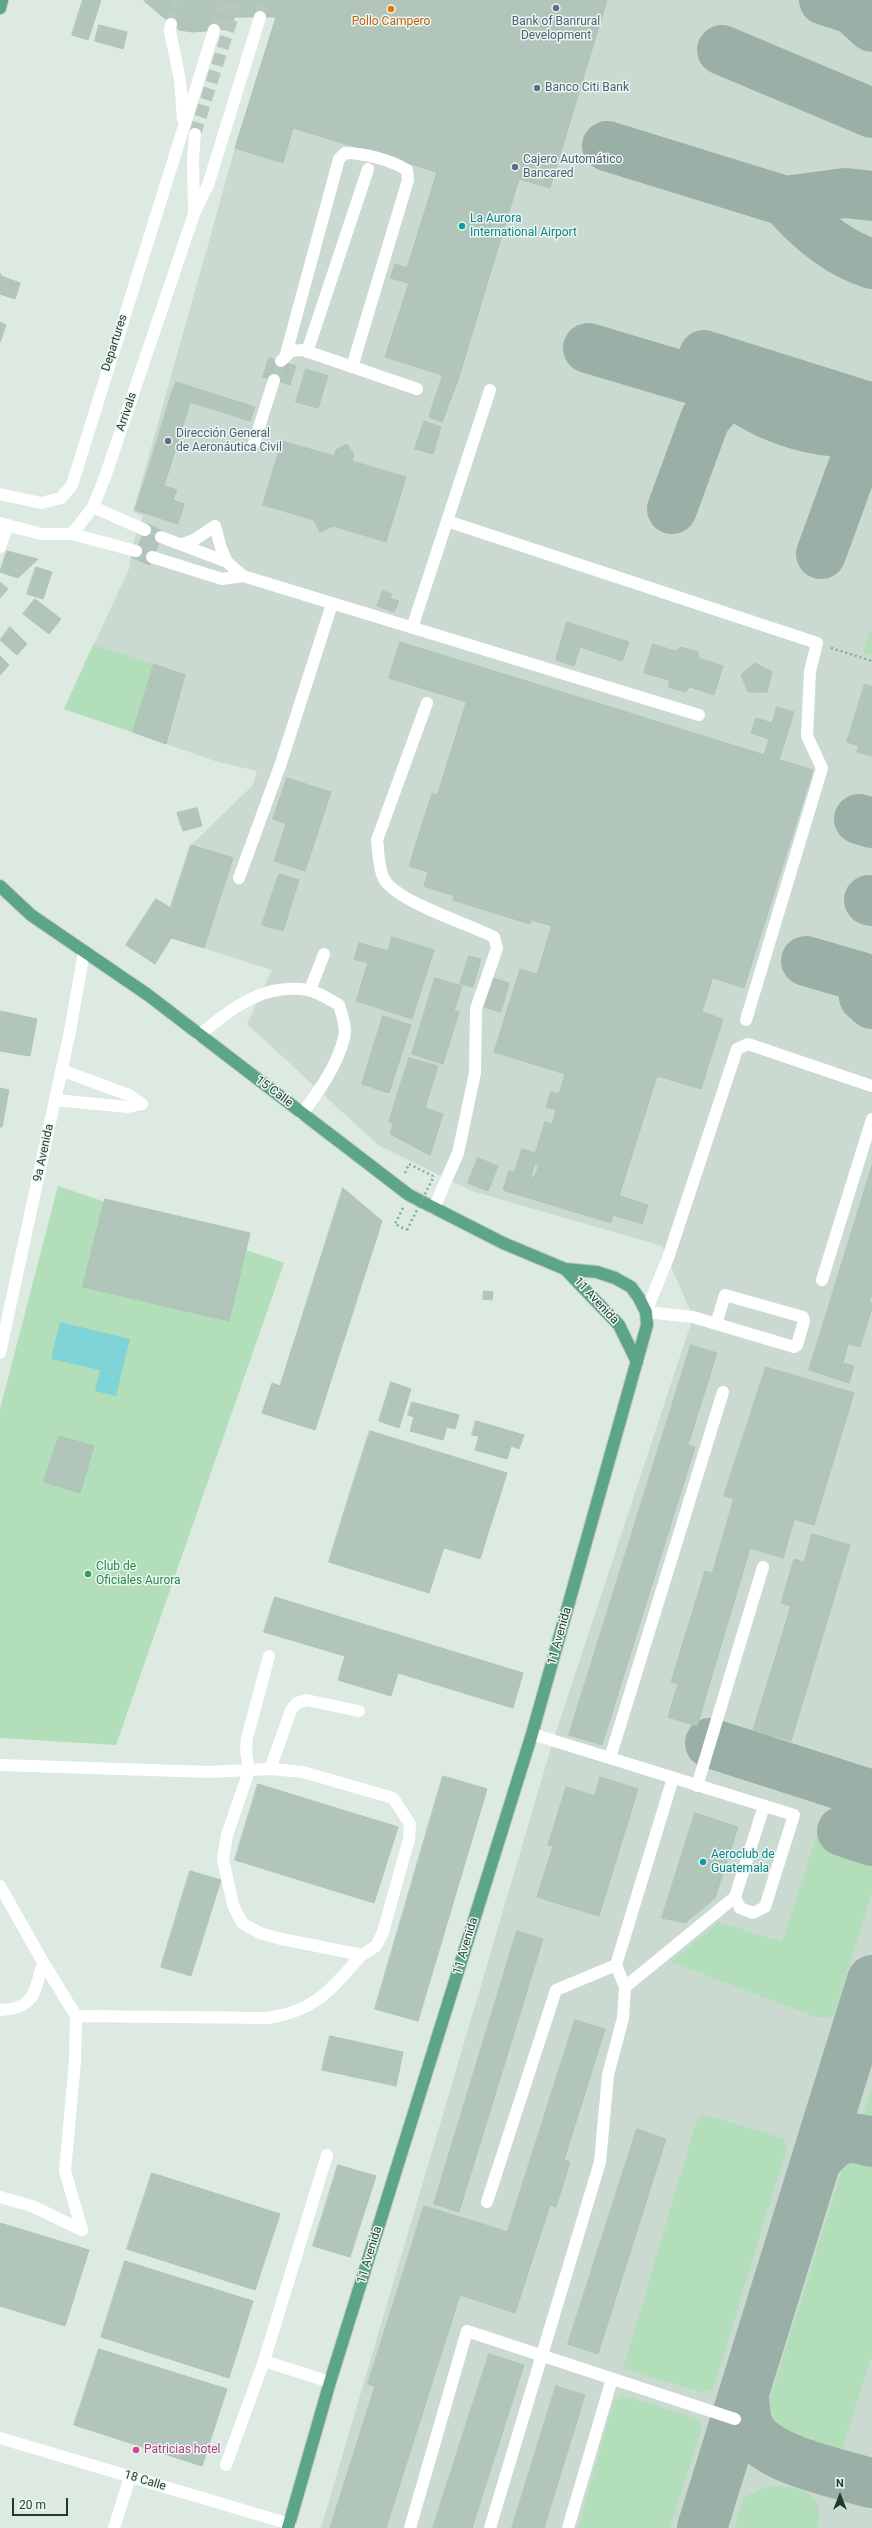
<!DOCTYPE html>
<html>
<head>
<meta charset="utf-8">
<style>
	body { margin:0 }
	#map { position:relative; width:872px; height:2528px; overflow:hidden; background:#dceae2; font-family:Roboto,sans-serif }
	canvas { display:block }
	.north { position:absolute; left:820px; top:2476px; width:40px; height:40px; -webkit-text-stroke:3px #edf7f1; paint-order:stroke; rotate:0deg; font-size:11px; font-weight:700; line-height:16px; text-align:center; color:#1d3b2f }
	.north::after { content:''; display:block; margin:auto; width:14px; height:18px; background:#1d3b2f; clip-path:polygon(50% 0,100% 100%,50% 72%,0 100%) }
	.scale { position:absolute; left:12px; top:2498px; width:56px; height:18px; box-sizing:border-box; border:2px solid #1d3b2f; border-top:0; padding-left:5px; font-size:12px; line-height:14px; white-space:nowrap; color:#1d3b2f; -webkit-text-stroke:3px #edf7f1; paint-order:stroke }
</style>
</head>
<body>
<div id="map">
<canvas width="872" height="2528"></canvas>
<div class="north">N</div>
<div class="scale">20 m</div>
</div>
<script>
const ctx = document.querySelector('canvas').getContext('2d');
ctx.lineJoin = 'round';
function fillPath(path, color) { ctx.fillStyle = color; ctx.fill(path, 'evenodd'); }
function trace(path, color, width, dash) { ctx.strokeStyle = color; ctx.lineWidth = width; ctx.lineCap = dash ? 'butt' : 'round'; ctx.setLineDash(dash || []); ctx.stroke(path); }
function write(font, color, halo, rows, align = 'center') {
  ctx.font = font + ' Roboto,sans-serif'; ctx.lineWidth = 3; ctx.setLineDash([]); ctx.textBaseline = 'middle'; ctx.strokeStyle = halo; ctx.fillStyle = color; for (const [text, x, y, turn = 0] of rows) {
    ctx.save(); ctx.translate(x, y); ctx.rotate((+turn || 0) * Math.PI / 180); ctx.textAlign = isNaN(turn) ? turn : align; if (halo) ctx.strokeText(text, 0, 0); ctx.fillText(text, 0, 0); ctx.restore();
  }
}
fillPath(new Path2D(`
	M161 0H872V2528H321L553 1741 693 1317 662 1246 472 1191 378 1145 247 1024 272 970 162 935 191 845 253 785 257 771 218 762 64 709 129 569 131 549 143 516 133 512 235 148 276 17H235L231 29 192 32 179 30 144 1Z`), '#cadad1');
fillPath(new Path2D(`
	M872 627V655L863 652Z
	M93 645 154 664 133 732 64 709Z
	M58 1186 284 1263 116 1745 0 1738V1409Z
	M816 1837 872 1854V1892L835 2012 831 2017H816L671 1962 719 1922 782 1942Z
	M872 2087V2127L860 2123Z
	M707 2115 784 2139 787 2147 714 2386 712 2390 702 2392 623 2369 697 2119 702 2116Z
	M860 2153 872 2156V2355L842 2449C825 2443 789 2435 776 2422 772 2417 770 2406 770 2399L845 2161 852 2154Z
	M623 2396 696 2418 700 2421 701 2430 670 2528H578L614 2401Z
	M769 2486C796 2486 829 2492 817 2528H734L744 2497Z`), '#b2deb9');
fillPath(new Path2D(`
	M60 1322 130 1339 116 1396 95 1391 100 1370 51 1359Z`), '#7ed4d6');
trace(new Path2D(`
	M824 0 852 9 872 27
	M722 50 872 113
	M607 146 785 201
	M872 196 845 193 785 201C808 228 838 253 872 264
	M588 348 729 390C768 420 822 438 872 430
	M704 355 872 408
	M672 509 705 419 729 390 758 377
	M821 554 856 458 872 439
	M859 819 872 823
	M869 900 872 901
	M806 961 861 977 864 997 872 1004
	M710 1743 872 1795
	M842 1831 872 1841
	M818 2159C836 2137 846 2134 872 2142
	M744 2397C745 2406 745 2418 749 2427 764 2459 831 2471 863 2481L872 2483
	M702 2528 872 1980`), '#9ab0a6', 50);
const building = new Path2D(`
	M83 0H101L88 40 72 35Z
	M161 0H607L550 188 519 179 458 380 385 357 409 283 390 278 395 264 407 268 437 172 293 128 283 163 235 148 276 17H234L231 29 192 32 179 30 144 1Z
	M99 25 127 32 123 49 95 41Z
	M0 273 1 276 20 283 15 299 0 294Z
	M0 322 6 325 0 342Z
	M269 358 296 366 290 385 263 377Z
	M306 369 328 376 318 408 296 402Z
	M443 375 458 380 442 422 429 417Z
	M176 382 255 407 250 421 171 396Z
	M171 396 190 403 164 486 145 480Z
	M424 421 441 427 433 454 415 449Z
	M282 441 334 456 336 450 347 444 354 455 352 461 406 477 386 542 333 526 320 532 314 520 263 505Z
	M145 480 177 490 173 500 184 504 178 524 135 510Z
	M148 524 164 532 149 565 133 558Z
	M7 551 38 559 18 578 0 572Z
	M36 567 52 572 43 599 27 594Z
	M0 582 8 589 0 598Z
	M383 591 392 594 390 598 399 601 394 612 377 606Z
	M35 599 61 619 49 634 23 614Z
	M567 622 629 642 622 661 580 647 574 666 556 660Z
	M10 627 27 644 17 655 0 640Z
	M400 642 478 666 466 702 389 678Z
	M653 644 675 651 681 647 698 652 699 658 723 666 714 695 690 687 685 692 669 687V680L644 673Z
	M0 656 9 665 0 675Z
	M755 663 772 672 767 692H748L741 675Z
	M154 664 185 675 166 744 133 732Z
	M478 666 813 770 744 988 713 978 717 963 556 912 552 926 531 920 530 924 453 900 454 896 424 886 428 872 409 866 432 793 437 795Z
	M865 684 872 687V756L857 752 859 746 847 742Z
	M777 707 794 712 779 760 764 755 769 739 751 733 756 718 772 723Z
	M287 778 331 792 305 871 274 861 286 824 273 819Z
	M197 808 202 826 183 831 177 813Z
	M191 845 233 858 204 948 162 935Z
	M279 874 299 880 283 931 262 925Z
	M156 899 171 908 162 935 171 938 155 964 126 945Z
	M556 912 717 963 702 1012 723 1019 701 1089 657 1076 619 1196 648 1205 642 1224 613 1215 611 1223 503 1190 509 1171 534 1178 539 1165 532 1163 545 1122 552 1124 556 1110 546 1107 551 1092 559 1094 565 1074 494 1052 520 969 537 974Z
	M392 937 434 950 412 1019 356 1001 368 963 354 959 359 943 388 951Z
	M469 956 481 959 473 987 460 984Z
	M489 977 509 983 501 1012 481 1006Z
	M435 978 462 986 454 1011 459 1012 443 1064 412 1054Z
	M0 1011 37 1019 30 1056 0 1051Z
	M383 1016 411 1025 389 1093 362 1084Z
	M409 1058 438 1066 418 1131 389 1122Z
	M0 1088 9 1090 2 1127H0Z
	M425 1108 443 1114 430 1155 390 1134 393 1124 418 1131Z
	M522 1149 535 1153 532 1163 535 1164 531 1177 515 1172Z
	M478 1158 498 1166 488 1191 468 1183Z
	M872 1166V1293L869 1302 872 1303V1308L860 1347 848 1344 843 1363 854 1366 849 1383 809 1370Z
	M343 1188 382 1221 315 1430 262 1413 272 1383 280 1386 281 1383Z
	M105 1199 250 1233 229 1321 83 1287Z
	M484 1291 493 1292 492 1300 483 1299Z
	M691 1345 717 1353 688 1445 695 1447 602 1745 569 1735Z
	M766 1367 854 1393 814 1525 794 1519 795 1517 724 1496Z
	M391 1382 411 1389 399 1428 379 1421Z
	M412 1402 459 1415 455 1429 447 1427 443 1440 410 1431 414 1417 408 1415Z
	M476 1421 524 1435 519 1449 511 1446 507 1459 475 1450 479 1436 472 1435Z
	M370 1431 507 1473 495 1511 358 1468Z
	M59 1436 94 1446 80 1493 44 1482Z
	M358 1468 495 1511 480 1559 343 1516Z
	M734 1499 795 1517 783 1558 750 1548 697 1726 668 1717 678 1684 671 1682 705 1571 712 1573Z
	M343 1516 444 1547 429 1593 329 1562Z
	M812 1534 850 1545 791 1741 753 1730 791 1606 781 1603 794 1559 804 1562Z
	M275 1597 523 1673 513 1708 398 1673 391 1696 338 1680 345 1656 264 1632Z
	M443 1776 487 1789 418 2021 375 2009Z
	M600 1777 638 1789 599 1916 537 1897 553 1846 548 1845 566 1787 595 1796Z
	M258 1784 398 1827 374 1903 235 1860Z
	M695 1813 738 1827 715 1898 685 1923 662 1918Z
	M190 1871 221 1880 191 1976 161 1967Z
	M517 1931 543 1939 459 2212 434 2204Z
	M575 2020 605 2029 564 2160 570 2162 556 2207 550 2205 515 2313 485 2303Z
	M330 2036 403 2052 396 2086 322 2070Z
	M637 2129 666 2139 598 2354 568 2344Z
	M338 2165 376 2176 350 2257 313 2246Z
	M152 2173 280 2214 255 2290 127 2249Z
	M424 2206 508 2232 485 2303 402 2277Z
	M0 2223 89 2250 65 2326 0 2306Z
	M125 2261 253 2301 229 2378 101 2337Z
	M402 2277 460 2295 386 2528H330L375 2386 368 2384Z
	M99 2349 227 2389 202 2466 74 2425Z
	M489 2354 524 2365 472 2528H433Z
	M556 2386 585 2395 544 2528H512Z`);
fillPath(building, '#b2c5bb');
trace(building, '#aec4b8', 1);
trace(new Path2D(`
	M260 17 266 0
	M171 24 179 0
	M214 30 223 0
	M195 134 238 0
	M274 380 281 361`), '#b6c7be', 12, [12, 6]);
const major = new Path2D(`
	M0 8 2 0
	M0 886 31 915 148 995 409 1195 503 1243 565 1269 597 1272 615 1278 631 1287 639 1298 646 1312 647 1325 532 1734 330 2382 288 2528
	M565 1269 619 1325 637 1362`);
trace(major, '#c0c8c5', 14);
trace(new Path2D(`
	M831 648 872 661
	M405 1173 409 1164 433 1176
	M403 1208 395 1224 407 1230`), '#79b199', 2.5, [2, 3]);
trace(new Path2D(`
	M171 24 170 31 180 80 183 119
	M194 211 193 158 195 134
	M307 352 368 169
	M286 354 339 159 345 153C364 153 391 160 407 170L408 180 352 367
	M281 361 291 351 303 350 417 389
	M254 443 274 380
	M0 494 41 503 61 498 72 485 214 30
	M93 507 145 530
	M447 521 817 643 810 671 807 736 822 768 746 1020
	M0 523 41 534H72L136 551
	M72 534 93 507 105 477 194 214 208 185 260 17
	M161 537 227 562 243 576
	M183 544 194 540 215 526 221 548 227 562
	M0 547 8 525
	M152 557 222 579 243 576 699 715
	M412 628 490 390
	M427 703 377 840C379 853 378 868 384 879 397 902 469 924 494 937L497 948 476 1009 475 1073 458 1153 434 1208
	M239 878 281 763 332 604
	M310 990 324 954
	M199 1035C233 1008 262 983 308 990 319 992 330 1000 339 1005 342 1015 347 1028 344 1038 337 1066 319 1091 302 1114
	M55 1100 128 1107 142 1104 129 1095 61 1070
	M822 1280 872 1119
	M716 1324 725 1295 803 1317 804 1321 797 1345 794 1347 693 1317 646 1312 668 1258 737 1049 748 1044 872 1086
	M0 1353 70 1031 84 952
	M532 1734 794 1815 765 1907 753 1913 740 1908 735 1897 764 1806
	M610 1758 723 1392
	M0 1765 209 1772 270 1769 303 1772 393 1798 410 1824 409 1839 383 1932 376 1946 362 1955 277 1938 260 1933 242 1923 233 1905 223 1859 227 1835 249 1771 246 1750 247 1738 269 1656
	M270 1769 291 1710 297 1703 306 1700 359 1711
	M697 1786 763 1567
	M0 1886 43 1962C35 1991 35 2009 0 2010
	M625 1987 735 1897
	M76 2016 268 2018C317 2010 330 1990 362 1955
	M0 2197 32 2206 82 2230 65 2171 75 2062 76 2016 43 1962
	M487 2202 556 1990 616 1965 673 1778
	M264 2361 330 2382
	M0 2438 290 2524
	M226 2465 264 2361 327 2155
	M114 2528 130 2477
	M410 2528 467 2331 735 2419
	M490 2528 600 2162 608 2075 623 2018 625 1987 616 1965
	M568 2528 612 2379`), '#fff', 12);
trace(major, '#5ca589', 12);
trace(new Path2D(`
	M407 1230 434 1176`), '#79b199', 2.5, [2, 3]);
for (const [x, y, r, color] of [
	[556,8,4,"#5c6f8a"],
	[391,9,4,"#e8710a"],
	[537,88,4,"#5c6f8a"],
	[515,167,4,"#5c6f8a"],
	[462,226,4,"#0f9aa8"],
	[168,441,4,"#5c6f8a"],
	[88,1574,4,"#2e9e5b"],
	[703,1862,4,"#0f9aa8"],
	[136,2450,4,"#d1479c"]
]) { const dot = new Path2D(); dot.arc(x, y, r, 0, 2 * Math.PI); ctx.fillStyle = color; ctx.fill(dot); trace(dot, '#edf7f1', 1.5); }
write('12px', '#c56008', '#edf7f1', [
	["Pollo Campero",391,22]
]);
write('12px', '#4e5e75', '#edf7f1', [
	["Bank of Banrural",556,22,"center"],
	["Development",556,36,"center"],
	["Banco Citi Bank",545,88],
	["Cajero Automático",523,160],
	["Bancared",523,174],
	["Dirección General",176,434],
	["de Aeronáutica Civil",176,448]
], 'left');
write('12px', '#0d838f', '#edf7f1', [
	["La Aurora",470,219],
	["International Airport",470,233],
	["Aeroclub de",711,1855],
	["Guatemala",711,1869]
], 'left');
write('12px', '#1d3b2f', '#edf7f1', [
	["Departures",115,343,-72],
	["Arrivals",127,412,-71],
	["15 Calle",274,1092,37],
	["9a Avenida",44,1153,-78],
	["11 Avenida",596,1301,47],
	["11 Avenida",560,1636,-74],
	["11 Avenida",466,1946,-73],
	["11 Avenida",370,2255,-73],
	["18 Calle",145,2481,17]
]);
write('12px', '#27864d', '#edf7f1', [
	["Club de",96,1567],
	["Oficiales Aurora",96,1581]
], 'left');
write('12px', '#b23c85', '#edf7f1', [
	["Patricias hotel",144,2450]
], 'left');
</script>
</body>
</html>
